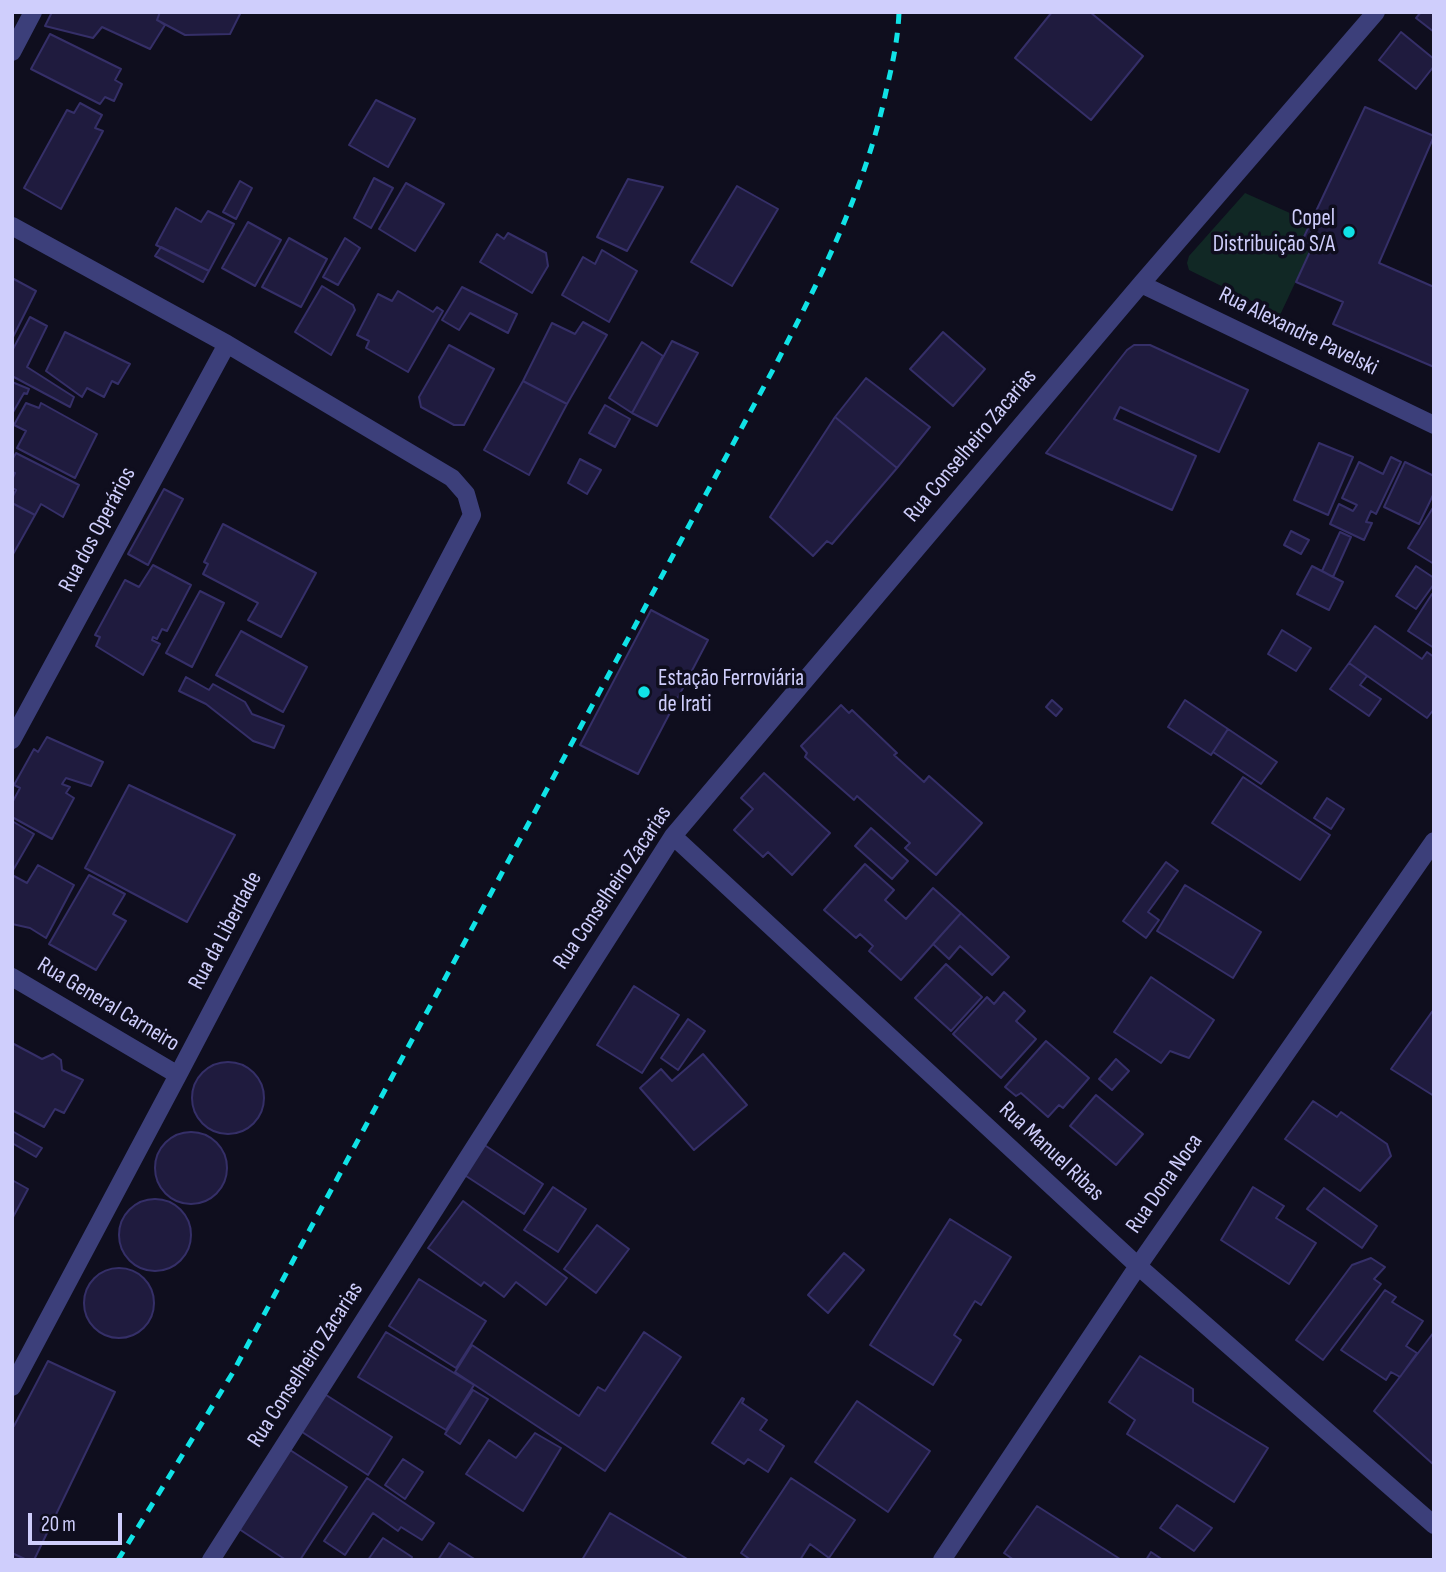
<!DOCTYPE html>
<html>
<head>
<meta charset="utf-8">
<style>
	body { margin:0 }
	#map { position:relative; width:1446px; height:1572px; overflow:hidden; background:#0f0e1e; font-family:"Sofia Sans Condensed",sans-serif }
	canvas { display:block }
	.frame { position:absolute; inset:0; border:14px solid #cfcefc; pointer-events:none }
	.scale { position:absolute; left:28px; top:1513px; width:94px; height:32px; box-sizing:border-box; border:4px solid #cfcefc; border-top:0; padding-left:9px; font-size:21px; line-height:24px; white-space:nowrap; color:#cfcefc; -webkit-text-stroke:5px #0f0e1e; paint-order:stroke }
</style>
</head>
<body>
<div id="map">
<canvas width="1446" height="1572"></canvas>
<div class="frame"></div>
<div class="scale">20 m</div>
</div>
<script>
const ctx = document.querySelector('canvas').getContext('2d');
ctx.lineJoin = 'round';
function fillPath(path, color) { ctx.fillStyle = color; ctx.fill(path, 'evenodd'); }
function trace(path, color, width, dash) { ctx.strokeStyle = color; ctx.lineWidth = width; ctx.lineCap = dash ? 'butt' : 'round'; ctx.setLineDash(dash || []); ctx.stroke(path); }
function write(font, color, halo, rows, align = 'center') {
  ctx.font = font + ' "Sofia Sans Condensed",sans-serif'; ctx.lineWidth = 7; ctx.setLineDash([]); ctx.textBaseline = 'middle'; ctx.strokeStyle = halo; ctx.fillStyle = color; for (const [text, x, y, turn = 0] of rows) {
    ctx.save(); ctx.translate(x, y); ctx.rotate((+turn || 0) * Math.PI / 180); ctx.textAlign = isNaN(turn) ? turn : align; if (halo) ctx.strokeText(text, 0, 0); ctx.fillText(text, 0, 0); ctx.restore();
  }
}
fillPath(new Path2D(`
	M1245 193 1310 222 1302 240 1313 245 1280 315 1189 270 1187 263 1189 256Z`), '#112825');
const building = new Path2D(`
	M52 12H160L157 20 165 25 150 49 102 27 93 38 45 26Z
	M160 12H241L230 34 185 35 157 20Z
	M1052 12H1090L1143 56 1091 120 1015 58Z
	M1421 12H1434V32L1416 18Z
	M1401 32 1434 59V66L1416 89 1379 60Z
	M50 34 121 69 115 80 122 84 114 101 105 97 100 104 31 69Z
	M376 100 415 119 388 167 349 145Z
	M80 103 102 115 95 128 103 131 61 209 24 188 67 110 74 113Z
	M1365 107 1434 136 1379 263 1434 287V367L1333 324 1343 302 1296 282 1313 245 1302 241Z
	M374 178 393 188 371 228 354 218Z
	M628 179 663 187 627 251 597 237Z
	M240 181 252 188 236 219 223 212Z
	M406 183 444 204 415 251 379 229Z
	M737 186 778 209 732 286 691 262Z
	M176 208 201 222 208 211 234 224 209 271 156 245Z
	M248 222 281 240 255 286 222 268Z
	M508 233 546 253 548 266 532 293 480 262 497 234 504 239Z
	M289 238 327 259 301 307 262 287Z
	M345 238 360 248 338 285 323 277Z
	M161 247 209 271 203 282 155 256Z
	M602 250 637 271 609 322 562 295 583 257 595 264Z
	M12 278 36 291 12 339Z
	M322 286 353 305 355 310 331 355 295 332Z
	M462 287 517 314 508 333 470 313 459 330 442 320Z
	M398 291 433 312 437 307 443 311 408 372 366 348 369 341 357 335 378 294 392 301Z
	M30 317 47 326 27 367 74 397 70 407 12 376V351Z
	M583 322 607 335 567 404 523 381 552 323 575 334Z
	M65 332 130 364 118 384 112 381 104 397 87 388 82 397 46 371Z
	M943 332 985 369 953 406 910 369Z
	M672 341 698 353 657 426 632 413Z
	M642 342 663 356 632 413 609 398Z
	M449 345 494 369 464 425H454L421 407 419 397Z
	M1134 345H1150L1248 390 1219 452 1120 407 1114 419 1196 456 1172 510 1046 453 1127 350Z
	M866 378 930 427 897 468 835 417Z
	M523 381 567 404 529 475 484 450Z
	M12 382 29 389 27 394 24 393 12 414Z
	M26 403 39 408 41 403 97 434 75 478 17 448 26 431 14 425Z
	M605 405 630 419 615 447 589 433Z
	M835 417 897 468 832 544 827 541 813 556 770 517Z
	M1319 443 1353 457 1328 515 1294 500Z
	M16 453 79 485 63 517 41 504 35 515 12 503V498L16 490 12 488V480L15 473 12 472V460Z
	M1391 457 1401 462 1376 514 1371 511 1366 522 1372 523 1364 540 1330 524 1339 504 1353 511 1357 505 1342 498 1359 462 1383 474Z
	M580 459 601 470 587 494 568 483Z
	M1405 462 1434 476V493L1419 524 1384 507Z
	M164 489 183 499 148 565 128 554Z
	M12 503 35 515 12 556Z
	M1434 506V564L1408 548Z
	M223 524 316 573 281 637 248 620 258 603 203 574 208 564 204 562Z
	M1291 531 1309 540 1301 554 1284 545Z
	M1340 532 1351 537 1333 577 1322 571Z
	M153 565 191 585 167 631 162 629 157 639 153 637 152 640 160 644 143 675 96 646 100 637 95 635 125 580 139 587Z
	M1312 566 1343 582 1329 610 1297 594Z
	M1416 566 1434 578V584L1416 609 1396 596Z
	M200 591 224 603 192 667 166 653Z
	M1432 594 1434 596V648L1408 631Z
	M651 610 708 640 638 774 580 745Z
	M1375 626 1422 659 1427 652 1434 657V709L1427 718 1349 663Z
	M1282 630 1311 648 1296 671 1268 654Z
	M241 631 307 667 283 712 216 675Z
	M1349 663 1367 676 1360 685 1381 699 1369 716 1330 689Z
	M186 677 209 690 213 684 245 702 252 714 284 726 274 748 253 741 206 704 179 691Z
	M1052 700 1062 709 1056 716 1046 707Z
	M1185 700 1228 729 1211 755 1168 727Z
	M841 705 849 713 852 710 897 753 894 755 924 782 929 776 982 823 936 875 905 848 910 843 857 796 854 800 805 757 807 753 801 746Z
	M1228 729 1277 762 1261 784 1213 752Z
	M47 737 103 762 91 786 66 778 62 784 70 787 66 793 74 798 52 839 12 817V803L20 788 14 785 34 749 38 752Z
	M764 773 830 833 792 875 768 852 763 857 734 830 753 809 741 798Z
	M1243 777 1330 835 1300 880 1212 823Z
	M129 785 235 835 187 922 85 868Z
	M1327 798 1344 809 1331 829 1314 818Z
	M12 821 34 834 12 872Z
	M871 828 908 861 892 879 855 846Z
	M1166 862 1178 871 1148 912 1159 920 1146 938 1123 921Z
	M865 864 894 890 885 900 906 919 933 888 961 913 901 980 869 951 873 946 860 934 856 938 824 910Z
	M38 865 74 885 46 938 30 928 12 924V879L14 876 27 883Z
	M89 875 125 894 113 914 126 921 96 970 49 944Z
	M1185 885 1261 932 1233 978 1157 931Z
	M961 913 1009 957 992 975 960 946 949 959 933 944Z
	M946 964 982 997 951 1031 915 998Z
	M1151 977 1214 1020 1189 1058 1170 1051 1161 1063 1114 1032Z
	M634 986 679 1015 642 1073 597 1045Z
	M1004 992 1025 1011 1016 1021 1036 1039 1001 1078 953 1034 987 997 994 1004Z
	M1434 1009V1096L1391 1069Z
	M688 1019 705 1031 678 1070 661 1058Z
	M1046 1041 1089 1078 1063 1108 1059 1105 1048 1117 1021 1093 1016 1096 1005 1087Z
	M12 1043 42 1059 53 1054 61 1060 62 1070 83 1080 64 1113 55 1109 44 1127 12 1110Z
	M703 1054 747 1105 694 1150 640 1088 661 1069 672 1081Z
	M1116 1059 1129 1071 1112 1090 1099 1079Z
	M192 1098a36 36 0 1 1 72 0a36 36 0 1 1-72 0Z
	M1096 1095 1143 1134 1116 1165 1070 1126Z
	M1313 1101 1337 1117 1341 1112 1387 1144 1391 1156 1360 1191 1285 1139Z
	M12 1131 42 1148 36 1157 12 1143Z
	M155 1168a36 36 0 1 1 72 0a36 36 0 1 1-72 0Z
	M483 1144 543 1184 524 1214 463 1174Z
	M12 1180 28 1189 12 1219Z
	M553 1187 586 1209 558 1252 524 1230Z
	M1253 1187 1284 1206 1276 1218 1316 1243 1289 1284 1221 1240Z
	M1324 1188 1377 1226 1362 1248 1307 1209Z
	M119 1235a36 36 0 1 1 72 0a36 36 0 1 1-72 0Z
	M463 1201 567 1278 546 1305 516 1282 504 1297 484 1282 481 1286 428 1248Z
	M950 1219 1011 1257 981 1305 975 1301 954 1335 961 1340 933 1385 870 1345Z
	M597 1225 629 1249 596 1293 564 1269Z
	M844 1253 864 1270 828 1313 808 1295Z
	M1371 1258 1385 1267 1374 1279 1381 1284 1323 1360 1296 1340 1352 1265Z
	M84 1303a35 35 0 1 1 70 0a35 35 0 1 1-70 0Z
	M419 1279 486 1321 456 1368 389 1326Z
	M1385 1290 1396 1297 1392 1302 1423 1321 1406 1346 1417 1353 1400 1377 1391 1372 1386 1380 1341 1350Z
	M386 1332 474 1385 446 1430 358 1377Z
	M644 1332 681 1357 605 1471 455 1372 472 1345 579 1416 598 1387 605 1391Z
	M1434 1332V1465L1374 1411Z
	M1140 1356 1193 1389V1402L1268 1448 1234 1502 1127 1434 1135 1420 1109 1402Z
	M48 1361 115 1392 34 1560H27L12 1553V1426H14Z
	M473 1390 488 1399 460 1444 445 1434Z
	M323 1393 392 1437 368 1475 299 1430Z
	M742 1398 744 1399 742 1403 767 1420 760 1430 784 1446 768 1472 748 1459 744 1464 712 1443Z
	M857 1401 930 1451 888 1512 815 1462Z
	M535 1433 561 1448 523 1511 466 1474 489 1440 516 1458Z
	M287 1448 347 1487 300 1560H286L236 1527Z
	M403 1459 423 1472 405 1499 385 1485Z
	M367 1478 434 1523 422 1540 401 1527 398 1531 373 1513 345 1555 324 1541Z
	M791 1478 855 1520 829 1558 810 1544 800 1560H751L741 1553Z
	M1177 1505 1212 1528 1194 1551 1160 1528Z
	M1037 1506 1120 1559 1119 1560H1014L1004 1553Z
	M610 1513 689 1560H582Z
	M383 1538 412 1557 411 1560H368Z
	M449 1543 476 1560H438Z
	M1151 1552 1163 1560H1146Z
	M12 1553 27 1560H12Z`);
fillPath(building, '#1f1b3e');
trace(building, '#352f68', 2);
trace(new Path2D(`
	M12 52 33 12
	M12 226 227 344 452 478 466 494 472 515 178 1075 12 1387
	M1141 284 1434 425
	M12 740 227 344
	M673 836 1138 1266 1434 1525
	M12 977 178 1075
	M211 1560 673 836 1141 284 1376 12
	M942 1560 1138 1266 1434 841`), '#3c3f7a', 18);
trace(new Path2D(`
	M118 1560 232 1374 775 366C822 275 866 188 887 87 893 62 898 38 899 12`), '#10e2e6', 5, [10, 9]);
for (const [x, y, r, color] of [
	[1349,232,7,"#10e2e6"],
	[644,692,7,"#10e2e6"]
]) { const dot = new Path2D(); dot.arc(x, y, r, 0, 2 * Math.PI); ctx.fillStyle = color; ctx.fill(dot); trace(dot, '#0f0e1e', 2.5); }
write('23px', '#cfcefc', '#0f0e1e', [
	["Copel",1335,219],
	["Distribuição S/A",1335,245],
	["Estação Ferroviária",658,679,"left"],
	["de Irati",658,705,"left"]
], 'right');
write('23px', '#cfcefc', '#0f0e1e', [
	["Rua Alexandre Pavelski",1298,332,26],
	["Rua Conselheiro Zacarias",971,446,-50],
	["Rua dos Operários",98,530,-62],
	["Rua Conselheiro Zacarias",613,888,-56],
	["Rua da Liberdade",226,931,-62],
	["Rua General Carneiro",108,1005,31],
	["Rua Manuel Ribas",1051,1152,43],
	["Rua Dona Noca",1165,1184,-55],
	["Rua Conselheiro Zacarias",306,1365,-57]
]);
</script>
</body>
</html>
